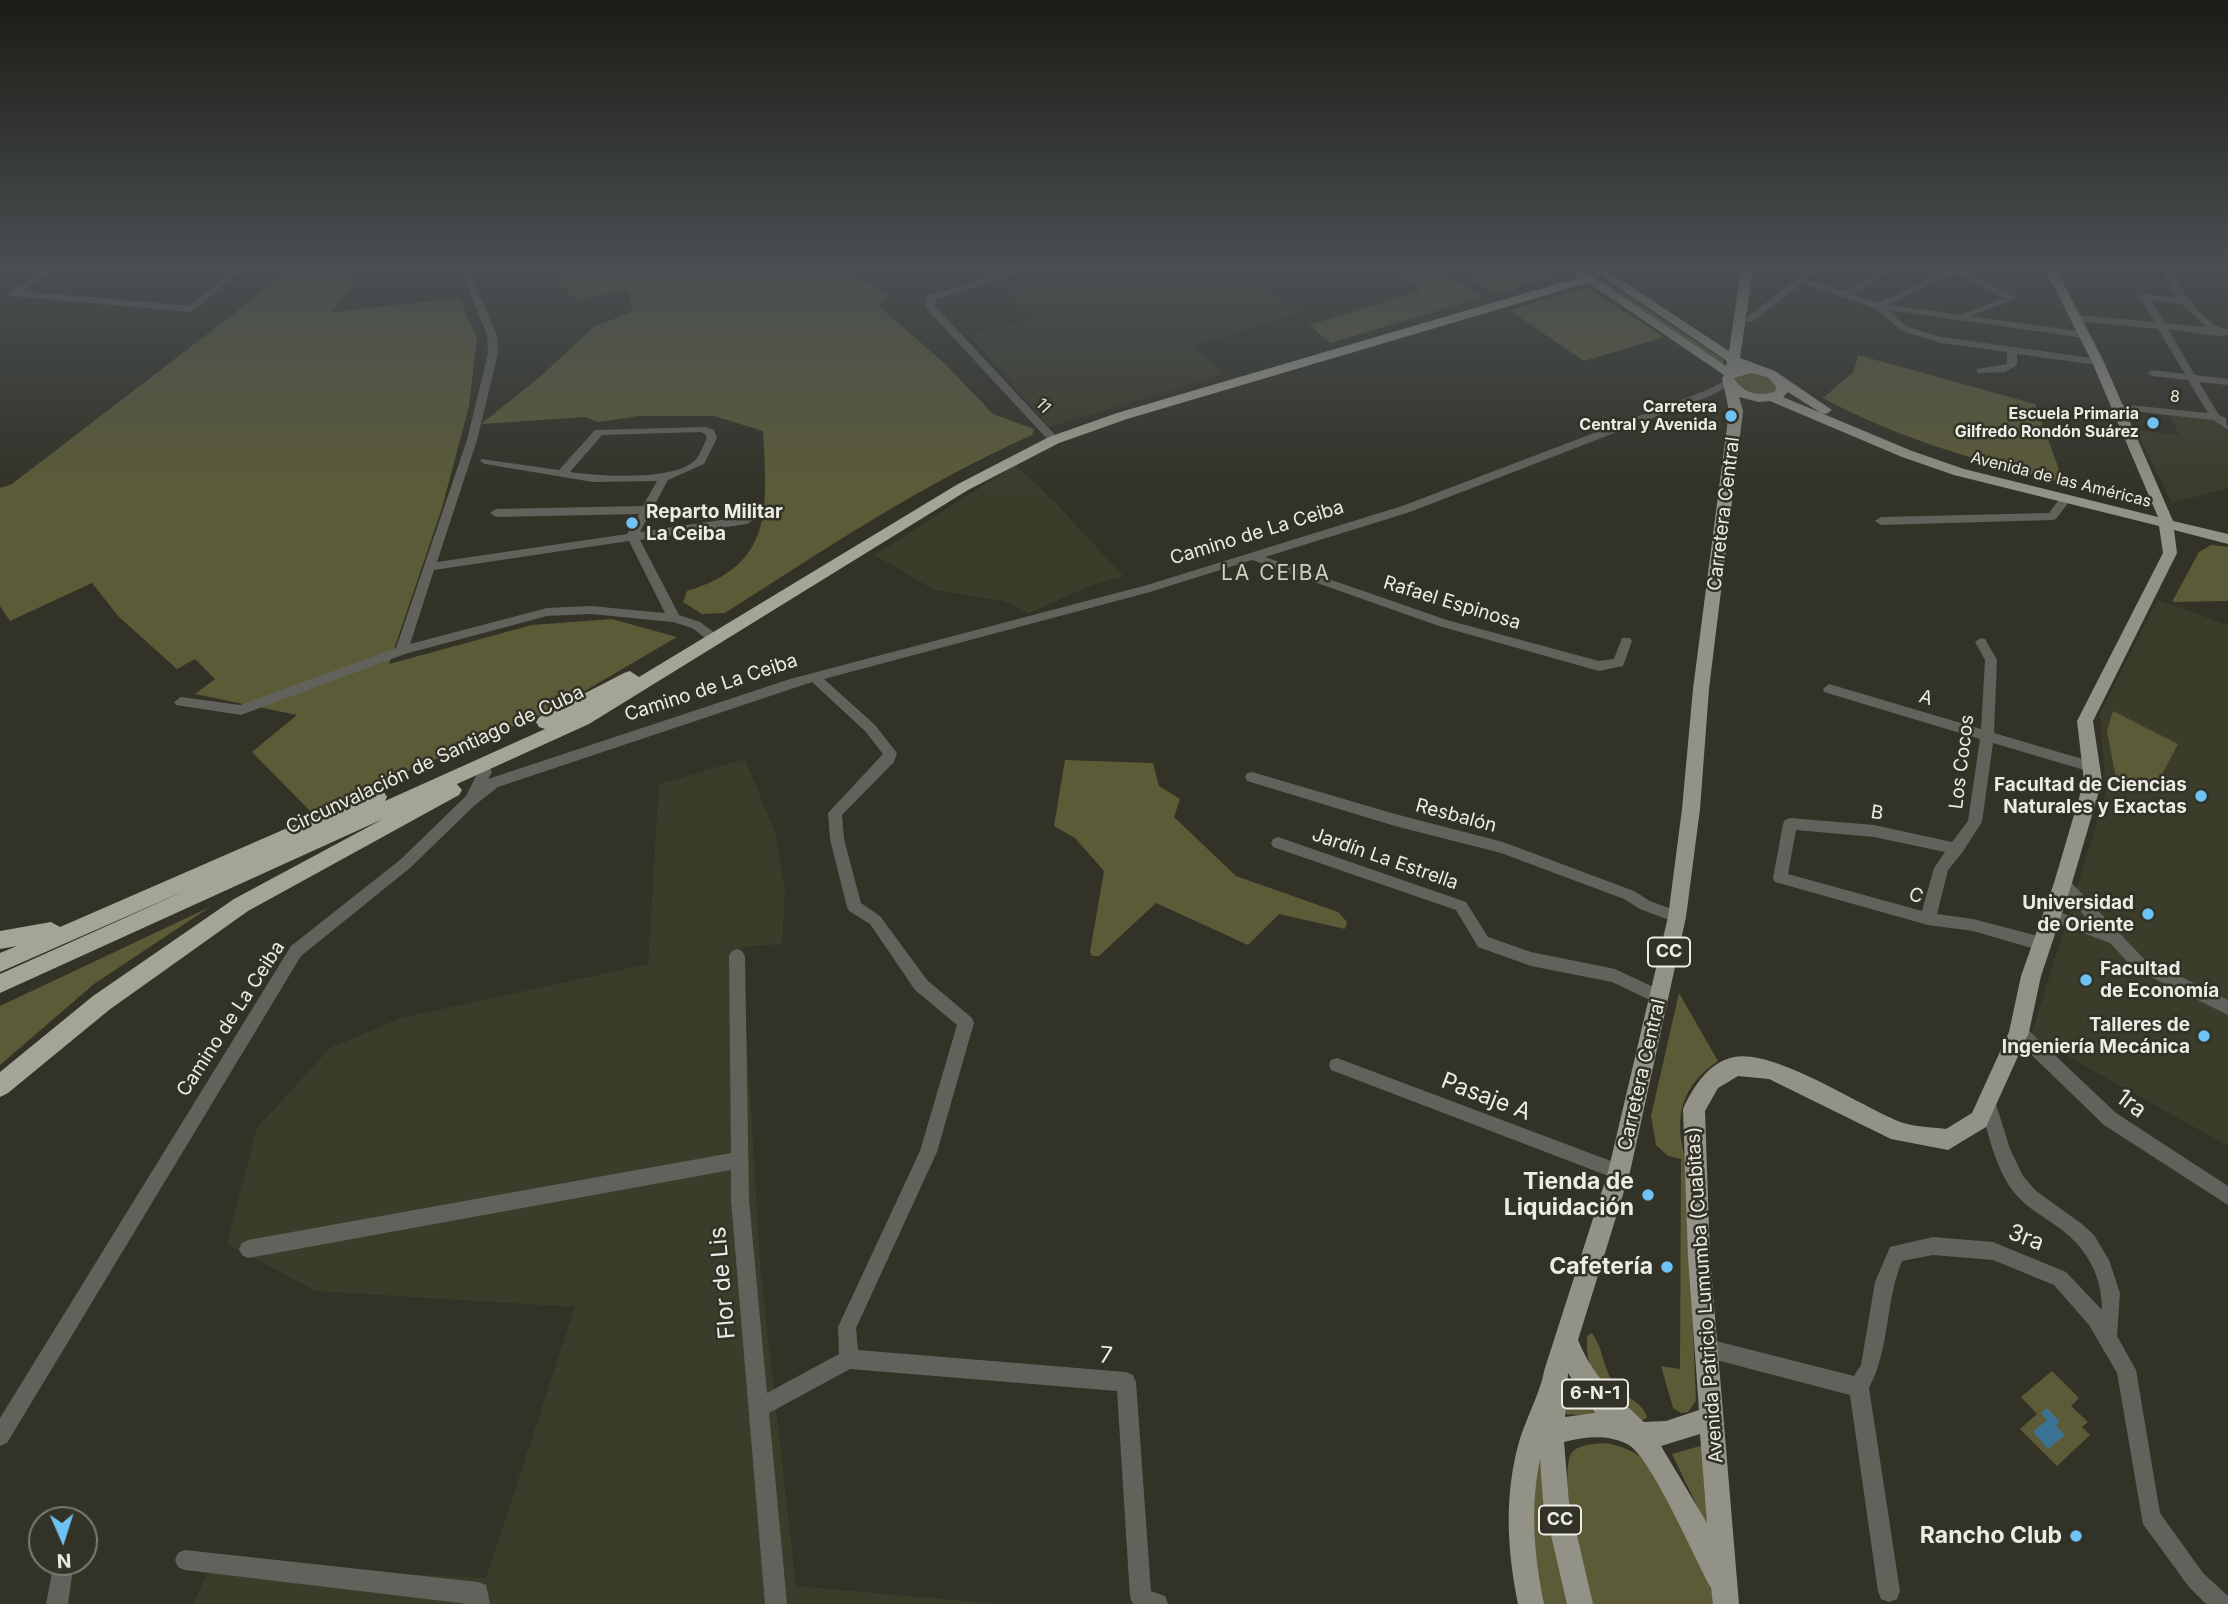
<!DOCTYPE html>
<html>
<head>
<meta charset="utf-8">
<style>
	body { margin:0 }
	#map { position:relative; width:2228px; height:1604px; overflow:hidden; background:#323227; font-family:Inter,sans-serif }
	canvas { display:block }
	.north { position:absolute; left:28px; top:1506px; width:70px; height:70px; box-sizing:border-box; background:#323227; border:2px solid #7c7c73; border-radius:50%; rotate:177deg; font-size:19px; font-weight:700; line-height:28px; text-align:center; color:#ecece5 }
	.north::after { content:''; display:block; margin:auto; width:24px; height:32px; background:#6fc2f4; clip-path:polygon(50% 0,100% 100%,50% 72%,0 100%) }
</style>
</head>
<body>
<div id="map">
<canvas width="2228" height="1604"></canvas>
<div class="north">N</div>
</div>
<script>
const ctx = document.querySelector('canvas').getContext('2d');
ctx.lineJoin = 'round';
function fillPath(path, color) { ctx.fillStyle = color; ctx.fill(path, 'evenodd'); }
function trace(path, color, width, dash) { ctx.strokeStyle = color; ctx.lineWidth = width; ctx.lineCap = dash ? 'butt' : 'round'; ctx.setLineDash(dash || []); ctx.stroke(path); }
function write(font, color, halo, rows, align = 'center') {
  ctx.font = font + ' Inter,sans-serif'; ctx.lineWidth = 5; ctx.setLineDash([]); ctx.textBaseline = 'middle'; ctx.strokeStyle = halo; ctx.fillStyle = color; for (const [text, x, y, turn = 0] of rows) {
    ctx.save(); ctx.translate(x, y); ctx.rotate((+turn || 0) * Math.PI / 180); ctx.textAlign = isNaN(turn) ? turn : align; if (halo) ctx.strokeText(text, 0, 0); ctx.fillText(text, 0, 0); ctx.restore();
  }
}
fillPath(new Path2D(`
	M1047 269H1246L1299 313 1194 345 1224 374 1049 427 970 335 1032 318 999 282Z
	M2169 413 2209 418 2228 431V488L2172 503 2136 430 2179 435Z
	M1015 465 1054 501 1123 576 1092 585 1029 613 1004 601 934 590 875 555Z
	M2158 600 2228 625V1146L2031 1036 2106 793 2100 714Z
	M745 759 776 835 785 893 782 944 741 947 761 1276 796 1586 999 1604H193L211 1565 486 1578 575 1307 316 1291 227 1244 257 1128 330 1048 401 1018 648 964 659 784Z`), '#3c3c2b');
fillPath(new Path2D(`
	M292 269H370L358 274 332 312 459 298 477 338 469 406 442 508 389 664 532 625 612 619 677 637 554 709 311 812 252 752 297 715 195 694 215 679 195 659 177 669 119 617 92 583 10 621 0 606V488L12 484Z
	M564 269H844L890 296 878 305 944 363 993 414 1034 429 1032 435C924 483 825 549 725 613L702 614 683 602 687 591C775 565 767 507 763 431L714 416H639L598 422 585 417 481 424 541 376 595 326 632 312 629 290 576 300 559 282Z
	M1393 269H1432L1438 274 1445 272 1483 297 1331 343 1309 325 1421 291Z
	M1560 269 1559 275 1493 294 1459 270Z
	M1604 281 1724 360 1722 366 1599 282Z
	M1587 288 1664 337 1584 361 1509 310Z
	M1858 355 2035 404 2064 483C1979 461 1901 440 1823 398L1854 371Z
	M1748 372 1763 375 1776 384V390C1759 400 1746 392 1734 379L1736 376Z
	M2211 545 2228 547V601L2172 602 2199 552Z
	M2113 711 2178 744 2158 782 2116 778 2107 731Z
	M1065 760 1153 763 1159 786 1180 799 1174 817 1236 876 1338 912 1347 922 1345 929 1279 914 1248 945 1156 903 1099 956H1092L1090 952 1104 871 1075 838 1054 826Z
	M210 907 94 984 0 1065V1006Z
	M1679 993 1718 1061C1681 1086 1673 1118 1686 1160L1696 1401 1688 1412 1681 1413 1673 1408 1661 1366 1680 1369 1681 1159 1668 1156 1656 1145 1651 1116Z
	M1592 1333C1603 1348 1603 1366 1612 1381 1620 1396 1644 1401 1647 1418L1642 1420C1610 1395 1584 1380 1587 1336Z
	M2052 1371 2079 1398 2071 1406 2088 1422 2082 1427 2090 1435 2057 1466 2020 1429 2037 1414 2021 1397Z
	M1569 1379 1597 1416 1564 1414Z
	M1604 1443C1616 1445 1629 1448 1639 1456 1661 1475 1710 1575 1715 1604H1593C1583 1581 1556 1468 1573 1451 1581 1444 1594 1444 1604 1443Z
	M1707 1444 1710 1533 1672 1454Z
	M1545 1449 1570 1604H1541L1531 1540 1533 1460Z`), '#5c5b38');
fillPath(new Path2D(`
	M2047 1408 2059 1421 2056 1426 2065 1435 2048 1449 2033 1432 2047 1420 2041 1413Z`), '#3b7395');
fillPath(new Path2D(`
	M45 269H56L21 291 189 306 234 269H244L191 312 11 296 6 293Z
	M460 269H469L497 335 498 353 477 440 437 562 627 534 639 514 496 517 490 513 496 509 643 506 657 481 593 482 485 464 480 461 481 459 559 470 595 430 706 427 714 430 717 438 704 464 668 480 640 532 747 516 753 520 747 524 640 540 679 615 700 622 720 637 722 640 720 643H712L692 628 673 622 591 614 547 616 405 654 241 715 176 705 174 702 181 697 240 705 396 648 467 440 488 353 487 335ZM701 432 705 434 707 438C704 444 701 452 697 458 679 482 597 476 570 472L602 435ZM629 541 665 613 591 606 547 608 410 644 434 570Z
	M1015 269H1030L935 300V306L1058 438 1059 440 1054 443 1050 442 925 307 927 296Z
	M1810 269H1820L1808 279 1844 291 1884 269H1896L1852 294 1877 303 1949 269H1961L2017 298 1971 316 2084 332 2089 335 2084 338 1888 310 1908 327 1942 337 2098 359 2103 362 2098 365 2017 354V365L2005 372 1977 373V369L2007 364V352L1941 343 1902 331 1874 308 1803 283 1752 322H1746V318ZM1955 273 2004 298 1960 315 1888 305Z
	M2161 269H2170C2182 289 2203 327 2228 329V335L2218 336 2168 329 2195 375 2228 379V385L2199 382 2219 415 2226 418 2228 430 2213 420 2114 409V405L2118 404 2208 413 2188 380 2152 376 2147 373 2152 370 2185 374 2158 329 2075 321 2070 318 2075 315 2155 322 2139 296 2141 294 2178 298ZM2151 300 2182 304 2206 327 2165 323Z
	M2222 269H2228V273Z
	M1729 379 1733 380V384L1710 396 1410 512 1265 557 1447 620 1599 661 1614 659 1622 638H1630L1632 641 1623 666 1599 671 1439 626 1252 560 1150 592 824 679 875 725 897 753 894 762 842 815 844 839 861 903 880 916 927 980 972 1018 974 1023 937 1152 856 1328 858 1350 1126 1372 1133 1375 1136 1382 1151 1591 1165 1596 1168 1604H1133L1130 1597 1117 1391 850 1369 769 1413 787 1604H765L731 1200V1170L248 1258 242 1255 239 1249 242 1243 248 1240 731 1153 729 956 732 951 737 949 742 951 745 956 749 1200 767 1393 839 1354 838 1327 920 1151 957 1025 915 990 870 924 849 911 847 907 830 839 828 813 883 754 865 731 812 682 498 787 475 805 410 868 301 956 7 1443 0 1446V1418L291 946 400 860 466 796 480 768H490L492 772 488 779 790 679 1147 585 1402 506 1702 392Z
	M2065 496 2071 499 2056 519 2052 520 1881 525 1875 521 1881 517 2049 513 2061 497Z
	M1981 638 1985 639 1997 660 1994 733 2096 763 2098 767 2091 772 1993 743 1982 822 1962 853 1948 870 1937 914 1973 919 2042 937 2047 939 2050 944 2047 949 2042 951 1973 931 1928 925 1775 882 1773 878 1783 824 1785 820 1790 818 1874 825 1952 842 1968 821 1980 739 1824 692 1823 689 1829 684 1981 729 1985 660 1975 642ZM1796 830 1874 837 1945 852 1934 868 1922 911 1788 874Z
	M1252 772 1395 814 1503 842 1634 891 1650 901 1682 913 1685 917 1682 921 1677 923 1640 909 1624 899 1501 853 1395 826 1247 781 1245 777 1247 773Z
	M1278 837 1466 902 1488 937 1531 952 1615 969 1666 993 1668 998 1666 1003 1660 1005 1612 982 1531 966 1478 947 1456 910 1273 847 1271 843 1273 839Z
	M2063 877 2068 879 2143 958 2228 1000V1015L2133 968 2110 943 2048 920 2045 916 2048 912 2053 910 2091 923 2058 887 2056 883 2058 879Z
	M2019 1025 2025 1027 2116 1113 2228 1186V1205L2104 1125 2013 1037 2011 1032 2013 1027Z
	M1337 1058 1619 1164 1625 1166 1628 1172 1625 1178 1619 1180 1331 1070 1329 1065 1331 1060Z
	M1987 1093 1993 1095 1995 1101 2010 1149 2023 1176 2036 1191 2082 1224 2094 1235 2109 1260 2120 1293 2117 1336 2136 1370 2160 1513 2203 1573 2228 1596V1604H2206L2189 1587 2143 1524 2117 1373 2089 1325 2054 1285 1993 1260 1933 1255 1902 1261C1885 1302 1890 1349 1869 1388L1900 1591 1897 1599 1889 1602 1881 1599 1878 1591 1850 1395 1701 1356 1698 1349 1701 1342 1708 1339 1854 1376 1861 1365 1875 1282 1890 1247 1933 1237 1993 1242 2066 1272 2102 1310C2102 1274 2085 1245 2055 1225 2040 1214 2024 1206 2013 1191 1994 1166 1988 1131 1979 1101L1981 1095Z
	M185 1550 478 1582 486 1585 490 1604H468L185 1570 178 1567 175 1560 178 1553Z
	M54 1562H74L68 1604H46Z`), '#62625d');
fillPath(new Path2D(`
	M1568 269H1581L1726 366 1727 361 1591 269H1604L1729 351 1741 269H1753L1740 358 1775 371 1832 410 1826 414 1821 413 1788 392 1783 397 1912 451 1964 469 2158 517 2092 362 2045 269H2056L2104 362 2173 521 2228 534V544L2174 530 2177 553 2093 721 2102 781 2072 883 2041 976 2029 1032 1986 1127 1948 1150 1891 1139 1769 1079 1738 1076 1718 1088 1705 1111 1710 1257 1739 1604H1713L1711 1588C1696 1562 1650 1454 1627 1444 1606 1434 1586 1437 1564 1442L1569 1501 1593 1604H1567L1543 1501 1540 1459C1530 1508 1534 1555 1544 1604H1518C1507 1549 1504 1496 1519 1442 1525 1421 1542 1388 1544 1371L1608 1172 1668 917 1682 809 1693 689 1729 411 1722 378 1724 375ZM1751 373 1767 377 1776 386 1775 391C1760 398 1743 393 1734 378ZM1739 397 1759 402 1770 401 1902 457 1954 475 2159 526 2163 553 2077 721 2084 781 2054 883 2021 976 2009 1032 1972 1113 1946 1129C1931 1127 1912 1127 1898 1121 1859 1105 1774 1049 1734 1057 1709 1062 1693 1087 1683 1109L1688 1257 1699 1410 1666 1421 1644 1422C1615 1394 1594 1379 1578 1340L1630 1172 1686 917 1700 809 1709 689 1743 411ZM1568 1373 1595 1413 1565 1417ZM1700 1434 1707 1523 1661 1446Z`), '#929287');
fillPath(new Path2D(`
	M1587 275 1591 276V282L1127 419 1059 443 968 490 589 724 457 784 462 790 459 795 248 911 109 1010 8 1093 0 1097V1072L93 996 234 899 383 819 0 993V974L189 889 0 972V953L17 946 0 949V931L51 922 60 927 370 792 377 790 384 792 387 797 385 801 545 729 539 727 536 722 539 717 624 673 630 671 639 677 958 484 1049 437 1117 413Z`), '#a5a597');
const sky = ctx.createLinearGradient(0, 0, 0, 494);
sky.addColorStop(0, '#1c1c15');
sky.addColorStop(0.54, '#494f52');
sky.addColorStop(1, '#494f5200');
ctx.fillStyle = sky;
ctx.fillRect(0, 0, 2228, 494);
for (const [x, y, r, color] of [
	[1731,416,7,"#6fc2f4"],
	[2153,423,7,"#6fc2f4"],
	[632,523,7,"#6fc2f4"],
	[2201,796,7,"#6fc2f4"],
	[2148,914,7,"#6fc2f4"],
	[2086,980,7,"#6fc2f4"],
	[2204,1036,7,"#6fc2f4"],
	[1648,1195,7,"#6fc2f4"],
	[1667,1267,7,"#6fc2f4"],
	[2076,1536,7,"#6fc2f4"]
]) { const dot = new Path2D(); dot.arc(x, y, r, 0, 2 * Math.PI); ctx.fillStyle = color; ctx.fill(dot); trace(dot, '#323227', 2.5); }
write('16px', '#ecece5', '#323227', [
	["8",2175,397,6],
	["11",1043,406,47],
	["Avenida de las Américas",2061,480,14]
]);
write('bold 16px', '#ecece5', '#323227', [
	["Carretera",1717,407],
	["Central y Avenida",1717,425],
	["Escuela Primaria",2139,414],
	["Gilfredo Rondón Suárez",2139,432]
], 'right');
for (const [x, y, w] of [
	[1669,952,42],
	[1595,1394,66],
	[1560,1520,42]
]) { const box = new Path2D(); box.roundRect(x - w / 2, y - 14.5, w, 29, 5); ctx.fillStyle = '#323227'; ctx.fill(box); trace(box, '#ecece5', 2); }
write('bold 18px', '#ecece5', null, [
	["CC",1669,952],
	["6-N-1",1595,1394],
	["CC",1560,1520]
]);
write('bold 19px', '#ecece5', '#323227', [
	["Reparto Militar",646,512,"left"],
	["La Ceiba",646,534,"left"],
	["Facultad de Ciencias",2187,785],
	["Naturales y Exactas",2187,807],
	["Universidad",2134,903],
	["de Oriente",2134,925],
	["Facultad",2100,969,"left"],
	["de Economía",2100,991,"left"],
	["Talleres de",2190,1025],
	["Ingeniería Mecánica",2190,1047]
], 'right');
write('19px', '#ecece5', '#323227', [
	["Carretera Central",1724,514,-83],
	["Camino de La Ceiba",1257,533,-17],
	["Rafael Espinosa",1452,603,17],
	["Camino de La Ceiba",711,688,-18],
	["A",1926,698,17],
	["Circunvalación de Santiago de Cuba",435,760,-25],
	["Los Cocos",1962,762,-83],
	["B",1877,813,9],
	["Resbalón",1456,816,15],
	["Jardín La Estrella",1385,859,19],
	["C",1916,896,16],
	["Camino de La Ceiba",231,1019,-57],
	["Carretera Central",1642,1075,-77],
	["Avenida Patricio Lumumba (Cuabitas)",1705,1295,-94]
]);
ctx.letterSpacing = '2px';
write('21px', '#cfcfc2', '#323227', [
	["LA CEIBA",1276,574]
]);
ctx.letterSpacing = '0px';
write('23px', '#ecece5', '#323227', [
	["Pasaje A",1486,1097,21],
	["1ra",2131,1104,37],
	["3ra",2026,1238,21],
	["Flor de Lis",723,1283,-95],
	["7",1106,1356,5]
]);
write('bold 23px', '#ecece5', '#323227', [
	["Tienda de",1634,1182],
	["Liquidación",1634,1208],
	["Cafetería",1653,1267],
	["Rancho Club",2062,1536]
], 'right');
</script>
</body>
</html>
